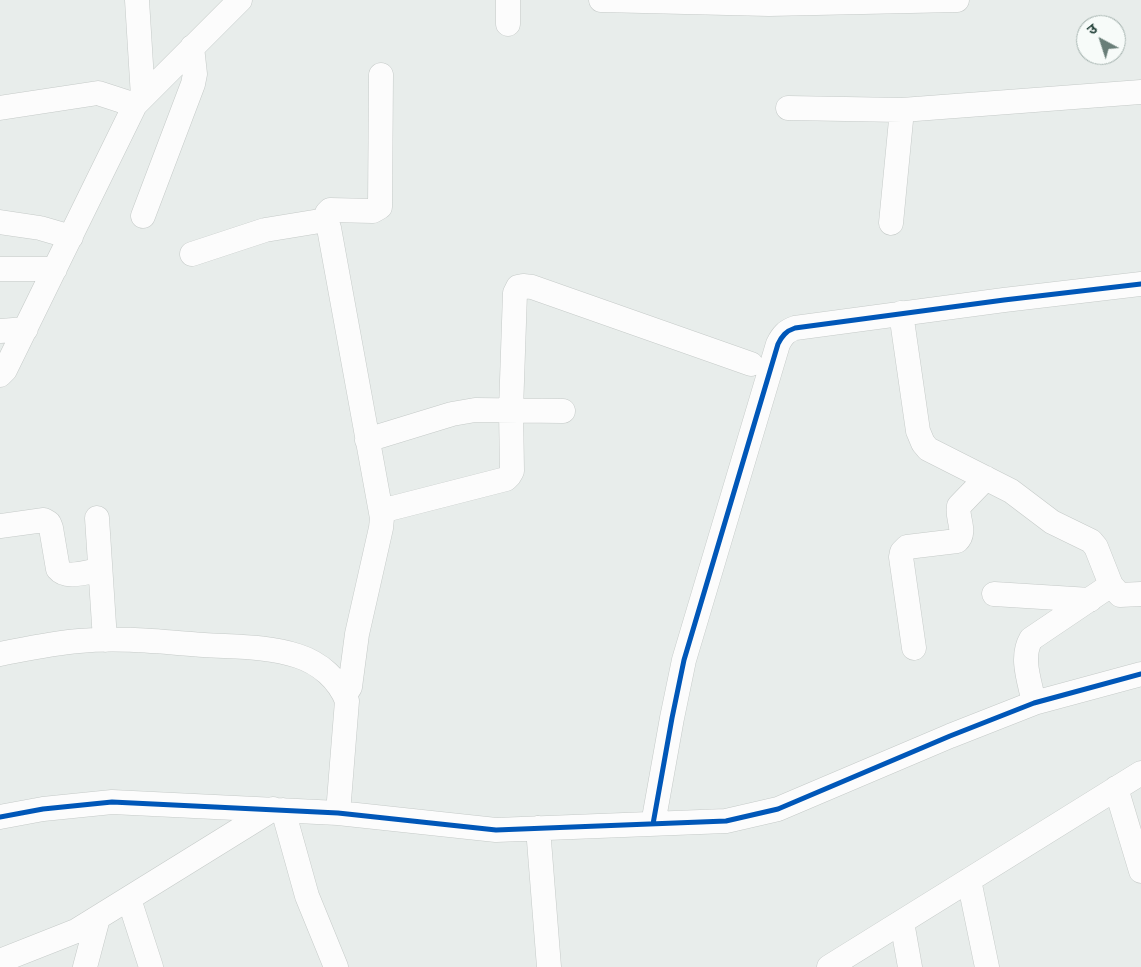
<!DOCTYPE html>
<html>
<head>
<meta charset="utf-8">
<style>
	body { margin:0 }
	#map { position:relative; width:1141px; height:967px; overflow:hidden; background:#e8edeb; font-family:"Open Sans","Noto Sans Devanagari",sans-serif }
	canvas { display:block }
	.north { position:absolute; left:1076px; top:15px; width:50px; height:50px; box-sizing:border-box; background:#f7fbf9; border:1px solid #a3b1ad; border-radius:50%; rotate:320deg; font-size:14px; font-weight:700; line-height:20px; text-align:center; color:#24423a }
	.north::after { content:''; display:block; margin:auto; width:18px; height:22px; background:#697e78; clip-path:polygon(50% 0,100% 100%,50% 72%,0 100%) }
</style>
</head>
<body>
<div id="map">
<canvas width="1141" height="967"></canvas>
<div class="north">उ</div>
</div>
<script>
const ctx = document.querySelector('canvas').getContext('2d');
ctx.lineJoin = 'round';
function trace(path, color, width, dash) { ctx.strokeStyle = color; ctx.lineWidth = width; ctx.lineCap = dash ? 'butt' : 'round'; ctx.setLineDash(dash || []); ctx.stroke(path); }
const minor = new Path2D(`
	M137 0 143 97
	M601 0 769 4 957 0
	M508 24V0
	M0 108 98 93 135 105
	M788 108 902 110 1141 92
	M143 216 193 84 195 74 192 47
	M0 222 40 228 71 237
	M325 222 327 213 330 210 373 211 380 207 381 75
	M891 223 902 110
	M192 254 265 230 320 221 325 222 329 228 382 518 381 528 357 634 350 687 345 695
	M0 269H55
	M901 313 918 431 923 443 928 449 1011 491 1052 522 1091 541 1096 547 1111 585 1120 595 1141 594
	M0 331 26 329
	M0 375 5 370 135 105 240 0
	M367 440 452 414 475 410 563 411
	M381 511 506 479 509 476 512 471 511 410 515 293 518 287 523 286 532 287 751 364
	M97 518 105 640
	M0 526 44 520 49 523 51 528 58 569C67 580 88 571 100 570
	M994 594 1090 600
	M914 648 901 557 902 552 907 547 957 541C967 532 956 517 959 506L986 478
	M0 654C26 649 53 643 79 641 121 637 162 642 204 645 235 647 268 646 298 656 320 663 339 680 347 701L338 813
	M1034 703C1030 682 1020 658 1031 639L1111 585
	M1116 788 1141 871
	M283 810 307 896 336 967
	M0 817 43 809 112 802 338 813 496 830 726 821 778 809 950 736 1034 703 1141 674
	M653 824 672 718 684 660 778 344C782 336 786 331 795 328L1004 300 1141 284
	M538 828 549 967
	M969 880 987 967
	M129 899 151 967
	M902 922 910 967
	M0 961 76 931 273 809
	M85 967 98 918
	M829 967 1141 773`);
trace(minor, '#c5cac8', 25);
trace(minor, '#fcfcfc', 24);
trace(new Path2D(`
	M0 817 43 809 112 802 338 813 496 830 726 821 778 809 950 736 1034 703 1141 674
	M653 824 672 718 684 660 778 344C782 336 786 331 795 328L1004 300 1141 284`), '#0057b8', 5);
</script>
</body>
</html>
